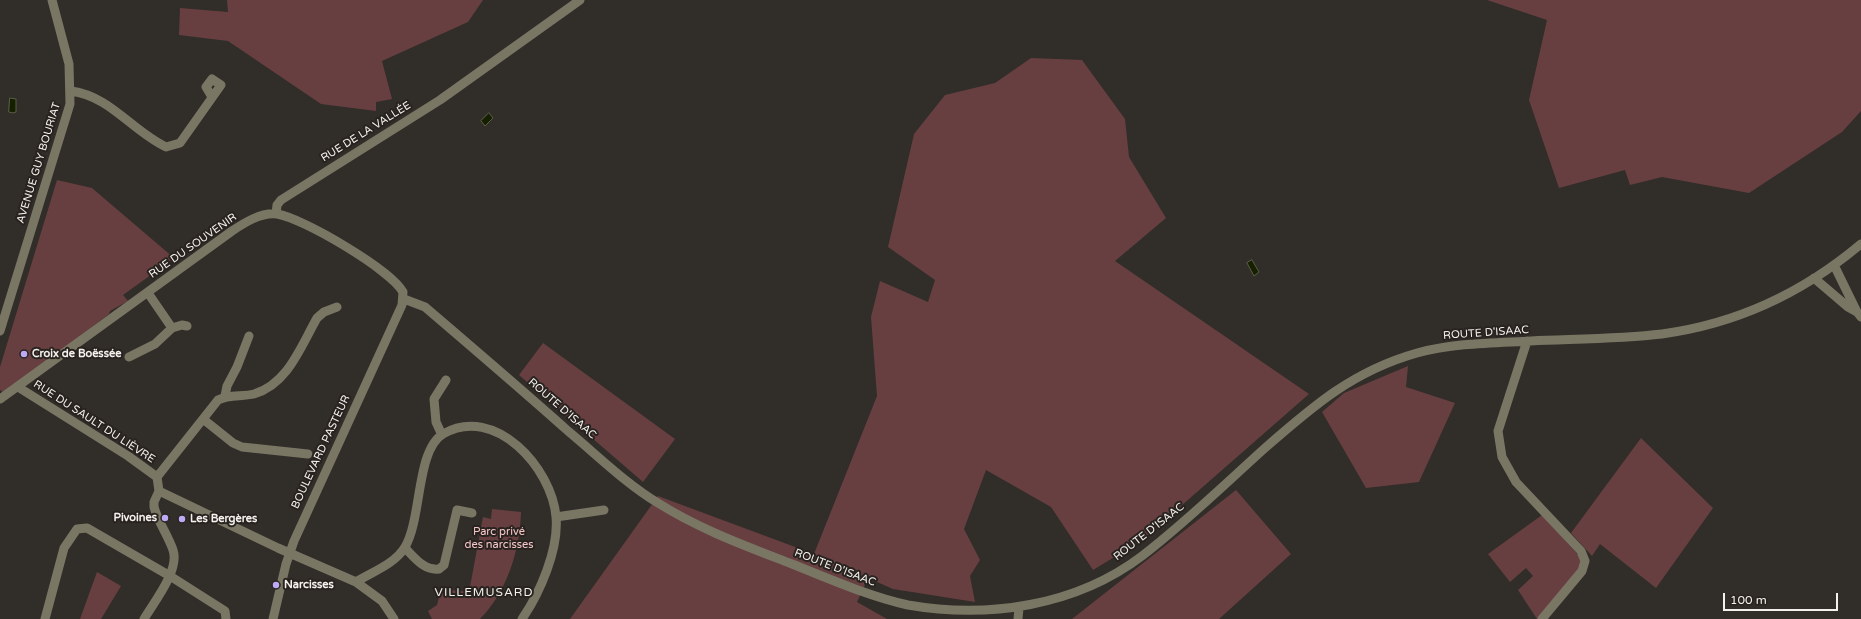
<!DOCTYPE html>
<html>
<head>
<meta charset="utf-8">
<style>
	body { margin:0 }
	#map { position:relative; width:1861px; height:619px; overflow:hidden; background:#312d29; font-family:"Varela Round",sans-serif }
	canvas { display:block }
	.scale { position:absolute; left:1723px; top:593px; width:115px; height:18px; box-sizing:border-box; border:2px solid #f4f1ee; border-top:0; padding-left:5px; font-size:12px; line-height:14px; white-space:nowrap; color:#f4f1ee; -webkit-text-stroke:3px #28231f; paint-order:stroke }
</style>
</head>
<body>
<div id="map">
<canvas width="1861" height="619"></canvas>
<div class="scale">100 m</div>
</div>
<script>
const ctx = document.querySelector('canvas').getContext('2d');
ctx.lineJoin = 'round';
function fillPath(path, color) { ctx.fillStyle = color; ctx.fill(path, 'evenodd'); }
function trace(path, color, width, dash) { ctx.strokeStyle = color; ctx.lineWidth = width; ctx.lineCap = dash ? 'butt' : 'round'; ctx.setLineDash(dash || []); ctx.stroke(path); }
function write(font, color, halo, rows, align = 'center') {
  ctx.font = font + ' "Varela Round",sans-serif'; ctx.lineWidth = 4; ctx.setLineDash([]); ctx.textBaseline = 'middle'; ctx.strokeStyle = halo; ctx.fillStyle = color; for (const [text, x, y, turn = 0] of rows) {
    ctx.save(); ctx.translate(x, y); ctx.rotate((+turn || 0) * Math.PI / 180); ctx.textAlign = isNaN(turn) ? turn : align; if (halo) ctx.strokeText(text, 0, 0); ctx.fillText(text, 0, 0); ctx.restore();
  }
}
fillPath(new Path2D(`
	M227 0H483L468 22 382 61 392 99 376 102V111L321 104 228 41 179 35 180 8 228 12Z
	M1487 0H1861V111L1842 132 1749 193 1662 177 1630 185 1625 170 1559 188 1529 100 1547 20Z
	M1031 58 1082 60 1125 119 1129 157 1166 218 1115 261 1309 394 1141 541 1093 570 1051 507 986 470 964 529 980 560 970 576 975 602 893 589 868 578 857 602 887 619H570L658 496 814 554 877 396 871 317 880 281 928 302 935 280 888 247 914 134 945 95 995 83Z
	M57 180 92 188 174 258 165 265 161 264 156 268 155 272 123 295 128 301 110 311 109 314 4 393 0 390V367Z
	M543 343 675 439 643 482 519 375Z
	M1408 366 1406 387 1455 403 1419 482 1366 488 1322 412 1344 393Z
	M1641 438 1713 508 1656 588 1600 544 1592 556 1571 533Z
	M1236 490 1291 554 1219 619H1072Z
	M492 509 521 512C520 550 507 592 480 619H432L428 611 437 605 441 589 469 592 483 517 491 519Z
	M1542 515 1581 558V567L1540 619H1537L1518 590 1533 576 1526 568 1510 582 1488 554Z
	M97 572 121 586 101 619H80Z`), '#673f41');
const water = new Path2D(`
	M10 98 16 99V112L13 113 9 112Z
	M489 113 493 118 485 126 481 121Z
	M1252 260 1259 272 1254 276 1247 263Z`);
fillPath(water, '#162000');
trace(water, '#595f47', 1);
trace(new Path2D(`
	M71 91C110 96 132 131 166 147L180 143 221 85 212 79 206 87 212 97
	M276 214 277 205 281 200 440 100 580 0
	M1834 265 1857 312 1861 317
	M1814 278 1848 307 1857 312
	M148 293 172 328 182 325 187 326
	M404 299 425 307C473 348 521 389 568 431 597 455 625 483 658 503 699 529 746 546 792 564 830 579 868 596 908 605 988 619 1076 606 1142 556 1185 523 1225 484 1265 448 1313 406 1353 371 1417 353 1454 343 1493 343 1531 341 1574 339 1619 339 1662 334 1736 324 1804 292 1861 244
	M0 331 70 104 69 64 52 0
	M1527 341 1498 431 1502 457 1516 482 1581 551 1585 561 1582 571 1542 619
	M129 357 155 344 172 328
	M18 387 128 456 157 477
	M225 396 227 386 237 367 249 336
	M0 399 232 231C244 223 261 212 277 214 303 218 391 270 403 292L402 305 294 541 286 564 273 619
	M203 419 233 443 242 447 308 454
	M442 435 436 422 434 399 446 380
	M159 491 278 548 356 582 382 601 394 619
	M556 517 604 510
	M405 548C414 557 424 571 439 569L444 565 457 510 472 513
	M356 582C372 572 395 564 405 547 422 519 416 450 443 434 495 404 552 468 556 517 559 549 540 593 522 619
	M45 619 64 548 77 529 87 528 170 576 225 611 226 619
	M144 619C154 602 180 570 173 550 168 535 158 522 154 507V502L159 491 157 477 218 400C229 394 242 397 254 394 288 384 301 346 317 318L324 312 337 307
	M1018 619 1019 608`), '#7a7664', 9);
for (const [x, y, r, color] of [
	[24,354,4,"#bea9f5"],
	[165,518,4,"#bea9f5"],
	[182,519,4,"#bea9f5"],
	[276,585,4,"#bea9f5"]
]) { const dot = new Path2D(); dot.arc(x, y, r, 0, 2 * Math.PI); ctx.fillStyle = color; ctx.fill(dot); trace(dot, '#28231f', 1.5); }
write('11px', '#f4f1ee', '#28231f', [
	["RUE DE LA VALLÉE",366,132,-32],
	["AVENUE GUY BOURIAT",39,163,-73],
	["RUE DU SOUVENIR",193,246,-35],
	["ROUTE D'ISAAC",1486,333,-4],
	["ROUTE D'ISAAC",562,409,41],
	["RUE DU SAULT DU LIÈVRE",94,422,33],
	["BOULEVARD PASTEUR",321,452,-65],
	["ROUTE D'ISAAC",1149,532,-38],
	["ROUTE D'ISAAC",835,568,21]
]);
write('bold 11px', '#f4f1ee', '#28231f', [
	["Croix de Boëssée",32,354],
	["Pivoines",157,518,"right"],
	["Les Bergères",190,519],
	["Narcisses",284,585]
], 'left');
write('11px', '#f7c7c9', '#28231f', [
	["Parc privé",499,532],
	["des narcisses",499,545]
]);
ctx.letterSpacing = '1px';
write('12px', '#f4f1ee', '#28231f', [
	["VILLEMUSARD",484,593]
]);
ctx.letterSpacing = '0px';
</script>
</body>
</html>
